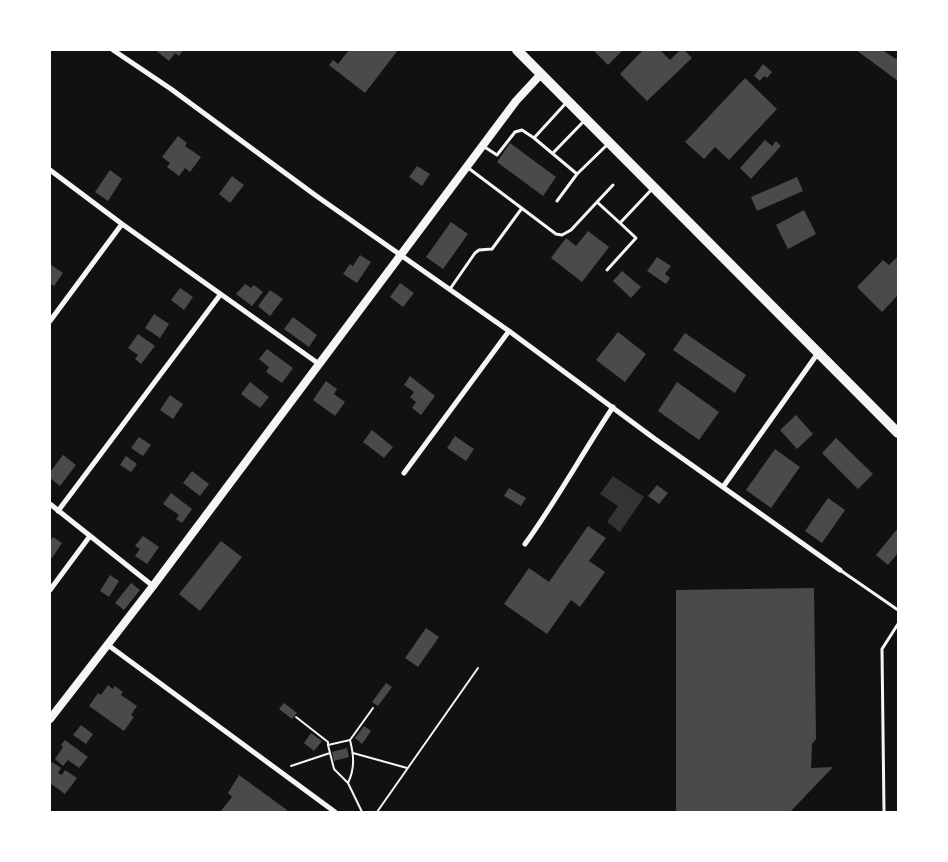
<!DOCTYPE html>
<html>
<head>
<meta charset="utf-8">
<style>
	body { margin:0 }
	#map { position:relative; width:948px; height:862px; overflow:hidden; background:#111; font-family:"Source Sans 3",sans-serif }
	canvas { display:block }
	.frame { position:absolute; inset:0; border:51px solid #fff; pointer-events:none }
</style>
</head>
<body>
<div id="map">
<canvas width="948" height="862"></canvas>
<div class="frame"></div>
</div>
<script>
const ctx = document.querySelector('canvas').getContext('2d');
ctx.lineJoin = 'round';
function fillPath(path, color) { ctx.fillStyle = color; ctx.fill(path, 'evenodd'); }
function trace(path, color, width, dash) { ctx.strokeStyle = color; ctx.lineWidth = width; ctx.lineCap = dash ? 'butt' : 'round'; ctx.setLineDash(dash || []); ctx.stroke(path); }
fillPath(new Path2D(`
	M613 476 644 497 620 532 607 522 618 506 600 494Z`), '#333');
fillPath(new Path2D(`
	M155 50H183L179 56 175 53 169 61Z
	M349 50H398L365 93 329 65 333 60 338 64Z
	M593 50H623L608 65Z
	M643 50H660L670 60 680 50H684L692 58 647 101 620 74Z
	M856 50H882L896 59 898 56V81Z
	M763 64 772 72 767 78 764 76 760 81 754 76Z
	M745 78 777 109 729 160 715 147 704 159 685 142Z
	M178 136 187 143 185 146 201 157 190 172 185 168 179 176 167 167 170 163 162 157Z
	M765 140 772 146 776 141 781 146 751 179 740 168Z
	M510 143 556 177 543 196 497 162Z
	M417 166 430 174 422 186 409 177Z
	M110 170 122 179 108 201 95 192Z
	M232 176 244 185 230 203 219 194Z
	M797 177 803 191 757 211 751 197Z
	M804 210 816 234 788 249 776 225Z
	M451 222 468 234 443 269 426 257Z
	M588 231 609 247 582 282 551 258 566 238 576 246Z
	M360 255 371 262 357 283 343 274 350 264 353 266Z
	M898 256V295L882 312 857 287 883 260 889 265Z
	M657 257 671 266 665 274 670 278 666 284 647 271Z
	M50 264 63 273 54 286 50 283Z
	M622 271 641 287 631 298 613 281Z
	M400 283 414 293 403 307 390 297Z
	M245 284 251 288 254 285 263 292 252 306 236 294Z
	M180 288 193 297 184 310 171 300Z
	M270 290 283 299 270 316 258 306Z
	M154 314 169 324 160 338 145 328Z
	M293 317 317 335 309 347 284 329Z
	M618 332 646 354 625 382 596 360Z
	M685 333 746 375 735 393 673 350Z
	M138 334 155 346 141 364 135 359 138 355 128 348Z
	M267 349 293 368 282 383 266 372 269 367 259 359Z
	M410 376 435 396 421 415 412 408 416 402 410 397 414 392 404 385Z
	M326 381 337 389 334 394 345 402 335 416 313 400Z
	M250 382 269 397 260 408 241 394Z
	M677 382 719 412 699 440 658 411Z
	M170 395 183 404 173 419 160 410Z
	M796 415 813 434 797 449 780 430Z
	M372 430 393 447 384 458 363 442Z
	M455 436 474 449 466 461 447 448Z
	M139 437 151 445 143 456 131 448Z
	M836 438 873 474 858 489 822 453Z
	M775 449 800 467 771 508 746 490Z
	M63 455 76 465 60 486 50 478V472Z
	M126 456 137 464 131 472 120 465Z
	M192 471 209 484 200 496 183 483Z
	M657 485 668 493 659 504 648 496Z
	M509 488 526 498 521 506 504 496Z
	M171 493 192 509 182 523 176 519 179 515 163 504Z
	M828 498 845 510 822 543 805 531Z
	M588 526 606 538 589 561 605 572 580 607 571 600 547 634 504 604 529 568 549 582Z
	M898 528V553L888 565 876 555Z
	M143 536 159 547 147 564 135 556 140 549 135 546Z
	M53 537 62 543 52 558 50 556V541Z
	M221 541 242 557 200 611 179 594Z
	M110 575 119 581 109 597 100 591Z
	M131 583 140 590 124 610 115 603Z
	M814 588 816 739 812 744 811 768 833 767 790 812H676V590Z
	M426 628 439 637 418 667 405 658Z
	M386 683 392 687 378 706 372 702Z
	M108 685 113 689 115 686 123 692 121 695 137 706 131 715 134 717 124 731 89 706 98 693 101 695Z
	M284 703 297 713 292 719 279 709Z
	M81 725 93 734 86 744 73 735Z
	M364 726 371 731 362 744 355 738Z
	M311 733 322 741 314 751 304 743Z
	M65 740 88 757 79 768 68 760 63 766 55 759 63 747 61 745Z
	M347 748 349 757 334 761 332 752Z
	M52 762 61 768 58 773 62 775 65 770 77 778 65 794 50 783V765Z
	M239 775 287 810 285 812H220L232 797 228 793Z`), '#4a4a4a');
trace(new Path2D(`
	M296 717 328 742V745
	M350 740 373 708
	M330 753 328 745 350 740C354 756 355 768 348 783
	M353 753 407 768
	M291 766 330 753 334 769 348 783 362 812
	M377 812 478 668`), '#f5f5f5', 2);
trace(new Path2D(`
	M566 103 534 138 577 174
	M483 146 497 155 515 132 522 130 534 138
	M553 153 584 121
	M467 167 556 234 562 235 571 230 597 202 620 223
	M557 201 577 174 609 143
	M597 202 613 185
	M607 270 636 238 620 223 653 188
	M450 289 475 253 479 250 492 249 522 208
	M840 570 898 610
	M884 812 882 649 898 624`), '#f5f5f5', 3);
trace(new Path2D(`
	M113 50 171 89 315 195 509 331 655 439 840 570
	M50 170 122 224 319 364
	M50 321 122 224
	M404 473 509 331
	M723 487 818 353
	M50 504 153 586
	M58 511 220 295
	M525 544C557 500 583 452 613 407
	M50 590 90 536
	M108 645 335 812`), '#f5f5f5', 5);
trace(new Path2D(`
	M50 719 153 586 516 101 541 74`), '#f5f5f5', 8);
trace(new Path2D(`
	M517 50 898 433`), '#f5f5f5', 10);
</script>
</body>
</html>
